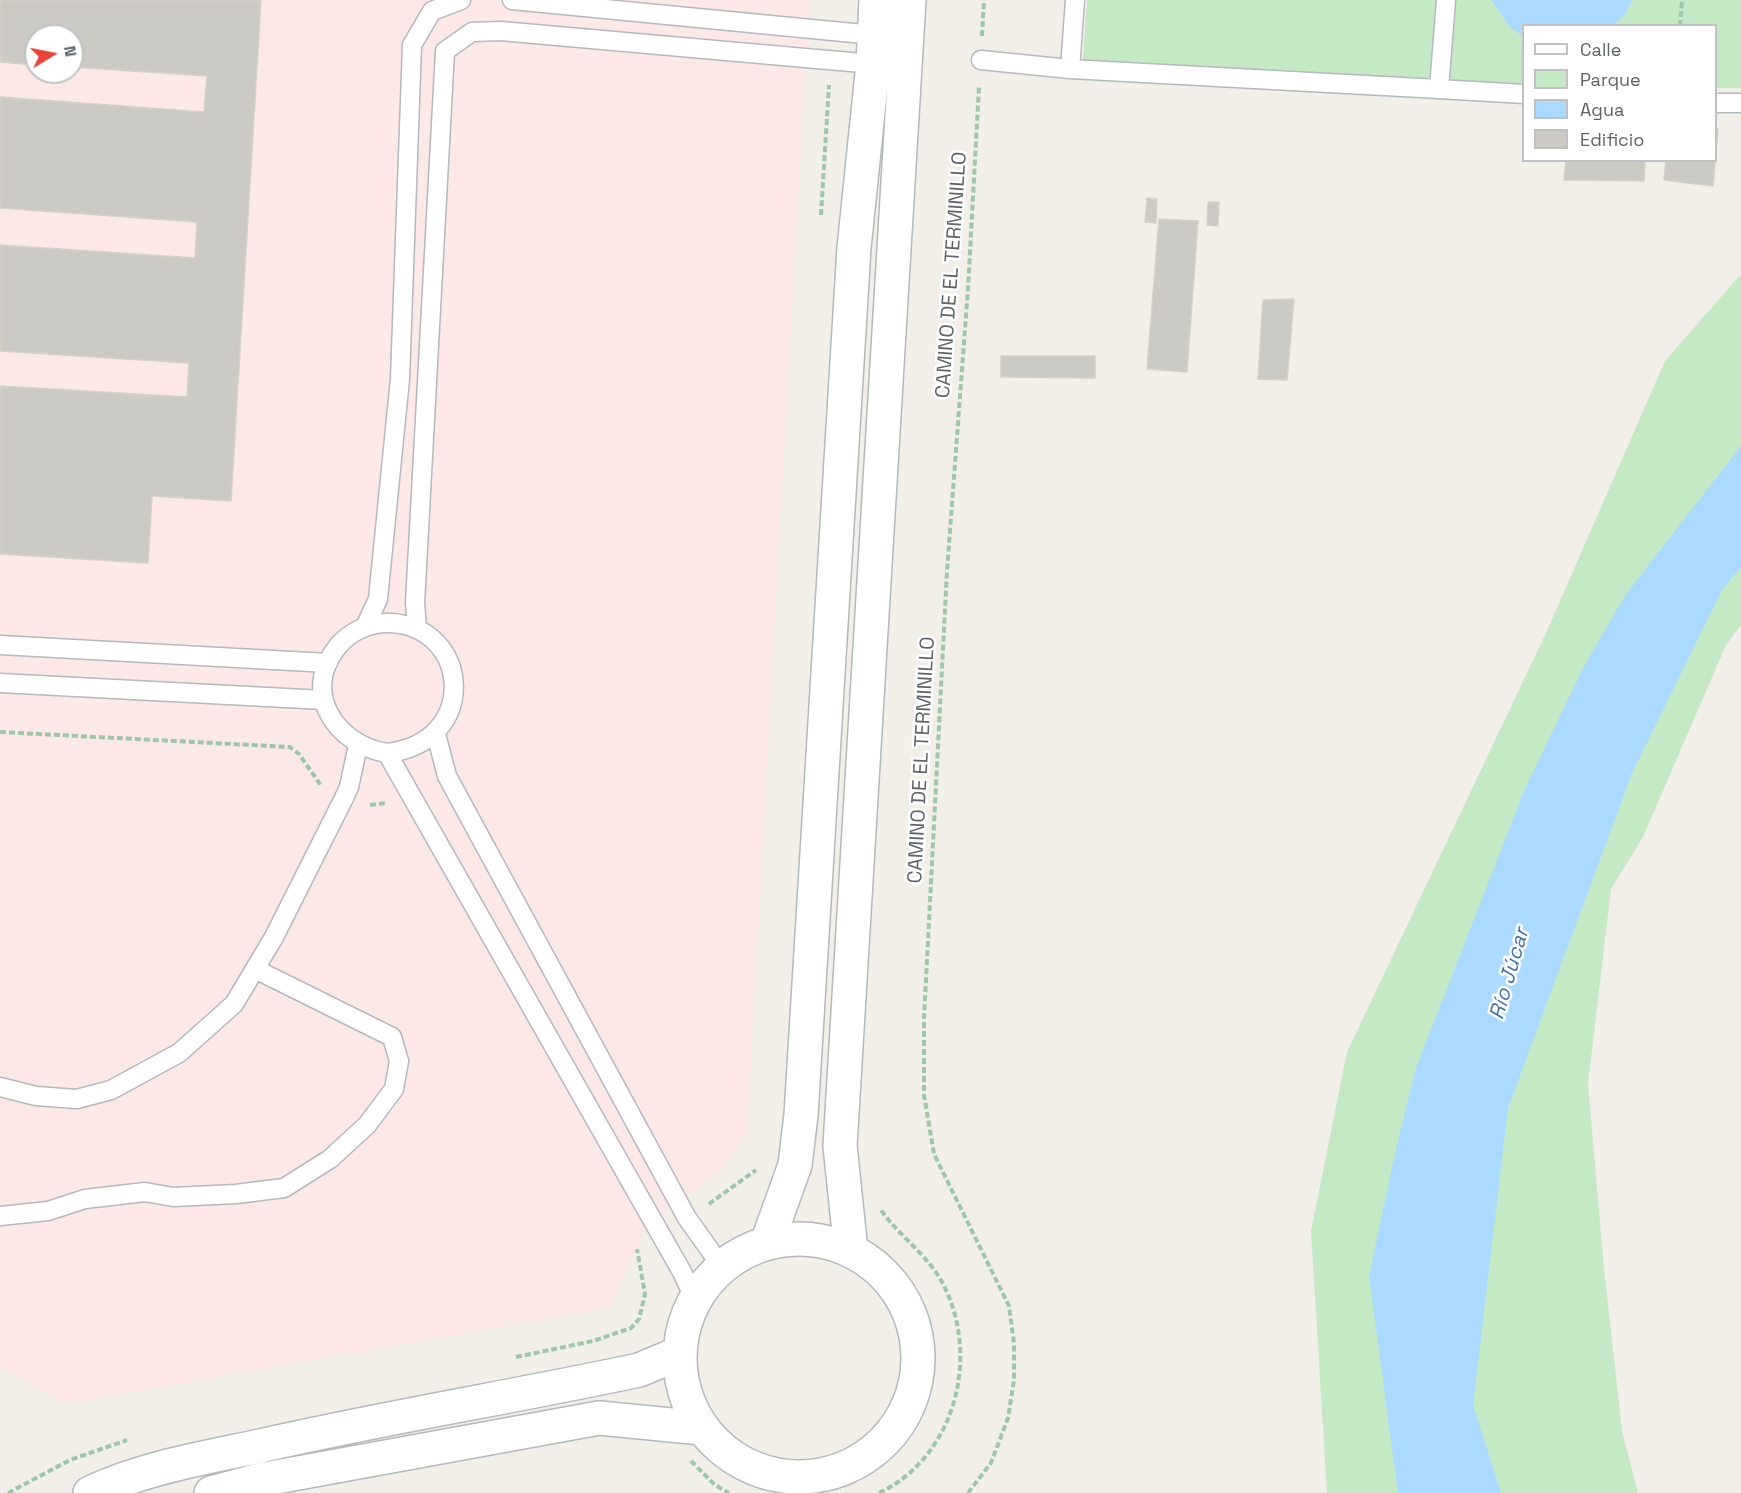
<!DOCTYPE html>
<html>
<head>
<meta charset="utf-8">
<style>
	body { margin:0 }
	#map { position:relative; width:1741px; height:1493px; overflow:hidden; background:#f1efe8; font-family:"Space Grotesk",sans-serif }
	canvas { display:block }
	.legend { position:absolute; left:1522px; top:24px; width:195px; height:138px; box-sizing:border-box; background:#fff; border:2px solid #bfc1c3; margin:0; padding:8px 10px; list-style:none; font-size:18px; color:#5f6368 }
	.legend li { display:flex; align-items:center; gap:12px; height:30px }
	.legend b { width:30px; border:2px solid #bfc1c3 }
	.north { position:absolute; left:24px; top:24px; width:60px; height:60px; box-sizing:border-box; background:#fff; border:2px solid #bfc1c3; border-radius:50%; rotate:80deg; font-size:16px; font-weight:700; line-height:24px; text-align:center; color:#5f6368 }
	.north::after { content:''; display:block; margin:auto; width:21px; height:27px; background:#ea4335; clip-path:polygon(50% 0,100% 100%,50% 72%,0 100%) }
</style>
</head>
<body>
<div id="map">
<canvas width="1741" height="1493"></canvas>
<ul class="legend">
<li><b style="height:8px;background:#fff"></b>Calle</li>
<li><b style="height:16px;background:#c5e8c5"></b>Parque</li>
<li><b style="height:16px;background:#aadaff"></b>Agua</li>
<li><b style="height:16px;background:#cccac5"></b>Edificio</li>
</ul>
<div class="north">N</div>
</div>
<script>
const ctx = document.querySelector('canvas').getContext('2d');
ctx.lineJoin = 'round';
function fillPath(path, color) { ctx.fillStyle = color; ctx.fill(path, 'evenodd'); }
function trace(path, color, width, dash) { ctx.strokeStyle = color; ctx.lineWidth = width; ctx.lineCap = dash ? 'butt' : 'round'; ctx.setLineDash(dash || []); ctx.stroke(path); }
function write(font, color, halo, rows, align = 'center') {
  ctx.font = font + ' "Space Grotesk",sans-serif'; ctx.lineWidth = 5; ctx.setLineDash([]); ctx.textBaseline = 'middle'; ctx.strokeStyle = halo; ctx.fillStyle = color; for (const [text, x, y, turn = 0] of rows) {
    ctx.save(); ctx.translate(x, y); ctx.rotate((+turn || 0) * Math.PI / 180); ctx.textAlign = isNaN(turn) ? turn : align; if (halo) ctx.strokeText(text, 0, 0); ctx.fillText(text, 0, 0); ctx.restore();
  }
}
fillPath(new Path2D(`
	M0 0H809L747 1133 721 1171 647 1225 611 1308 65 1404 0 1367ZM36 36H72V72H36Z`), '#fce8e6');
fillPath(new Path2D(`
	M1087 0H1741V88H1716V26H1524L1523 83 1082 73Z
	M1741 274V625L1726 645 1643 837 1611 889 1588 1084 1604 1268 1622 1431 1638 1493H1327L1311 1231 1347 1052 1546 633 1665 361Z`), '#c5e8c5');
fillPath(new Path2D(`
	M1491 0H1632L1626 13 1614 25 1524 26 1523 36 1510 27Z
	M1741 446V567L1722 590 1632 773 1508 1108 1473 1405 1501 1493H1398L1369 1276 1396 1149 1416 1068 1524 791 1583 668 1626 594Z`), '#aadaff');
const building = new Path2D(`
	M0 0H261L231 501 152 496 148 563 0 554V386L187 397 189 363 0 351V245L195 258 197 222 0 208V97L204 112 207 76 72 67V36H36V65L0 62Z
	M1716 129H1718L1713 186 1664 180 1666 160H1716Z
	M1566 160H1645L1644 181 1564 180Z
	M1147 198 1157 199 1156 223 1145 222Z
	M1208 202H1219L1218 226 1207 225Z
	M1159 219 1198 221 1187 372 1147 369Z
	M1294 299 1287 380 1258 379 1263 300Z
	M1001 356H1095V378L1001 377Z`);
fillPath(building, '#cccac5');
trace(building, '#d6d1c6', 1.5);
const lane = new Path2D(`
	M512 0 874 35
	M1446 0 1439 89 1524 94
	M981 60 1070 69 1439 89
	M1070 69 1075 0
	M1716 103H1741
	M365 627 378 599 400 379 412 45 432 11 461 0
	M417 628 415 603 445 51 472 32 501 31 873 64
	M0 645 328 663
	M0 683 324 700
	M436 734 447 776 687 1218 722 1267
	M387 753C481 742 470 626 390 623 370 622 351 631 338 646 300 692 336 745 387 753L682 1272 695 1300
	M0 1087 36 1096 77 1099 111 1090 179 1053 234 1004 274 937 344 798 349 787 358 745
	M0 1216 48 1211 85 1199 145 1192 173 1197 236 1194 284 1188 330 1159 367 1125 394 1089 399 1061 392 1037 255 969`);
const street = new Path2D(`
	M680 1358a119 119 0 1 1 238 0a119 119 0 1 1-238 0Z
	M767 1243 795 1165 801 1115 854 248 873 64 876 0
	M851 1251 840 1146 909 0
	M90 1493C144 1468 203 1458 260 1446 386 1417 513 1397 639 1370L680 1353
	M211 1493 260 1480 599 1418 702 1428`);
trace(lane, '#b5b8bc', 21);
trace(street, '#b5b8bc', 36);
trace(new Path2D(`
	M1680 26 1682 0
	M982 36 984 0
	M821 215 829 85
	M0 732 290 747 299 754 322 787
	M370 805 386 803
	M709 1204 756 1170
	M516 1357 593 1341 631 1328 639 1319 645 1294 637 1249
	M691 1461 715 1485 729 1493
	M8 1493 70 1460 127 1440
	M879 1493C955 1457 981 1357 943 1284 928 1255 899 1236 881 1210
	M968 1493 991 1463 1008 1418 1014 1380V1343L1009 1306 934 1154 924 1095V1019L947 571 968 289 979 86`), '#9cc7a9', 4, [6, 3]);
trace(lane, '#fff', 18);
trace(street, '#fff', 33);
write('20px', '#5f6368', '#fff', [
	["CAMINO DE EL TERMINILLO",952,275,-86],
	["CAMINO DE EL TERMINILLO",922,760,-87]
]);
write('italic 21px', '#4174aa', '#fff', [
	["Río Júcar",1510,974,-74]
]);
</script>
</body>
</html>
